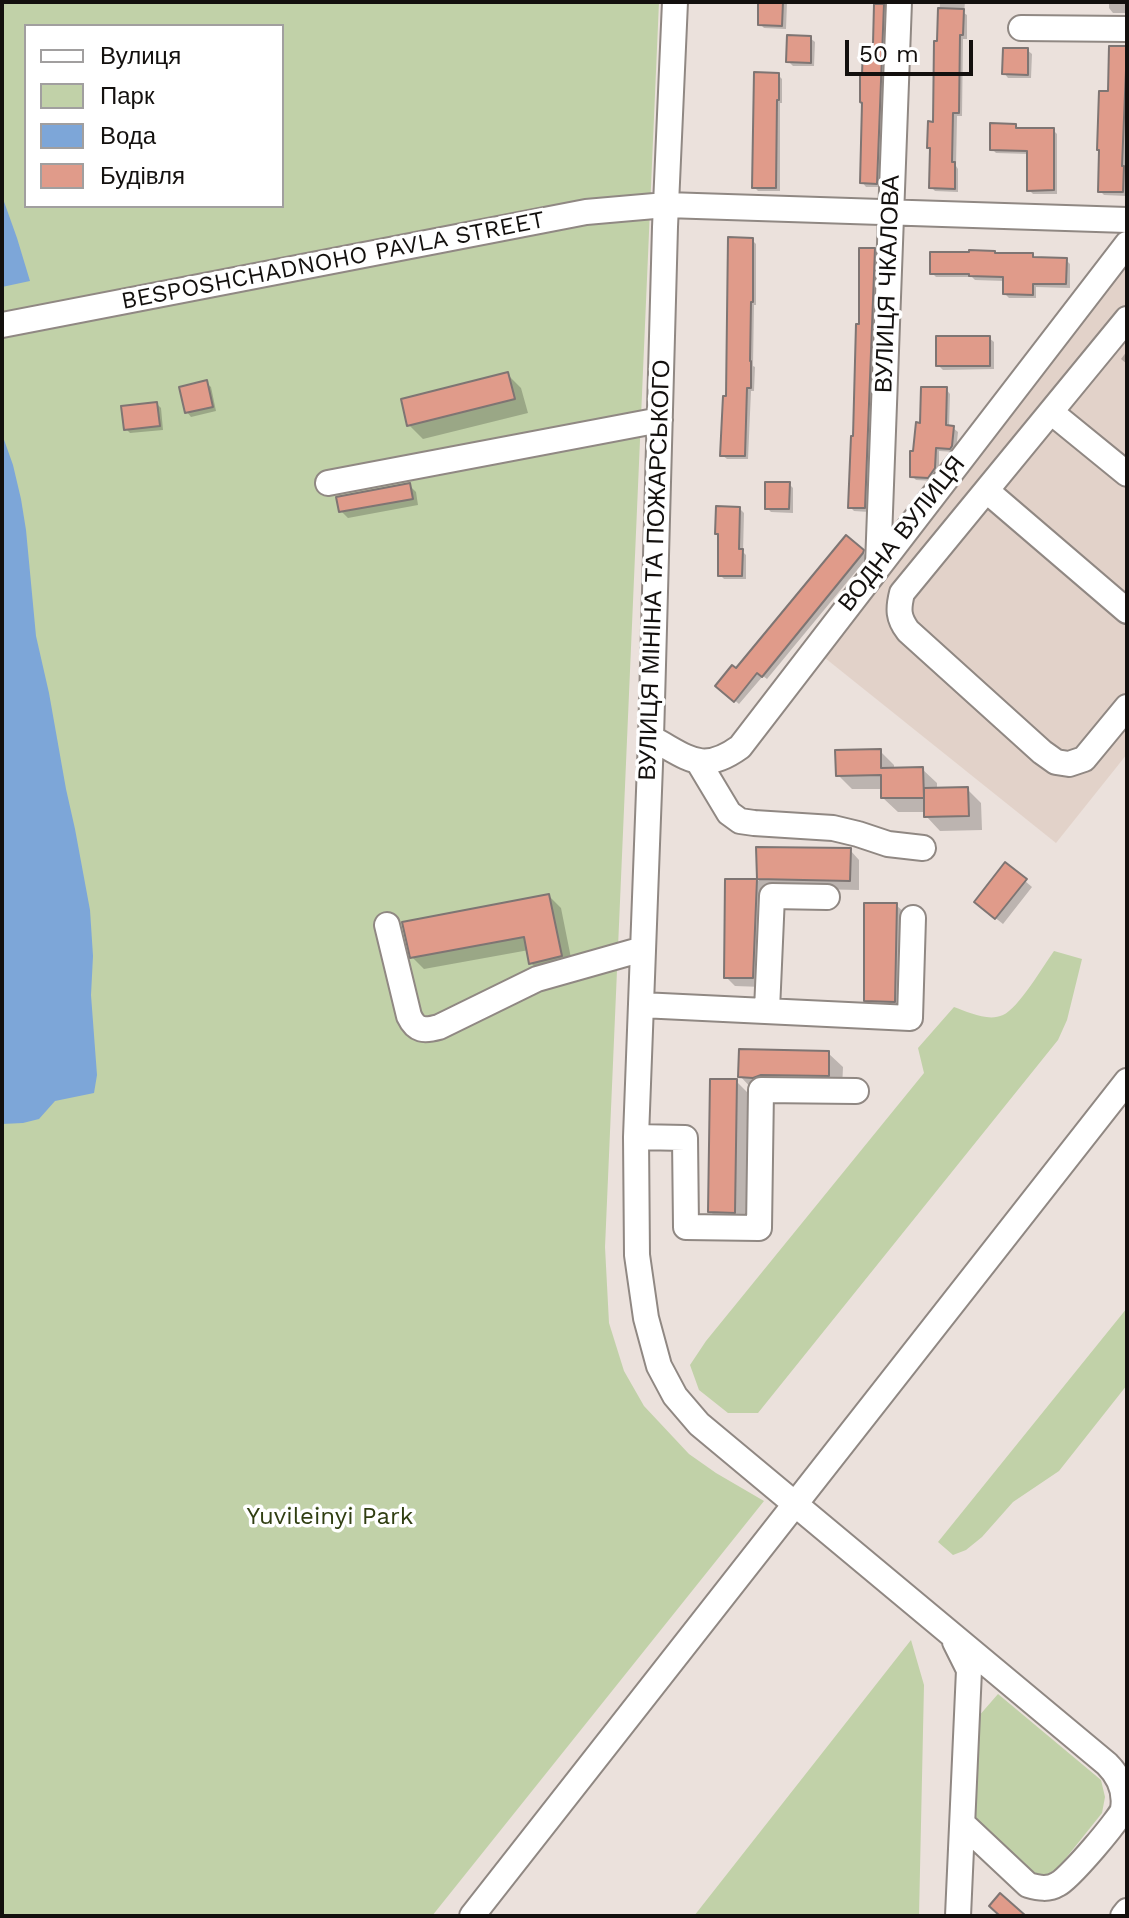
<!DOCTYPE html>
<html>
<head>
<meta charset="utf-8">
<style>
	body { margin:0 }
	#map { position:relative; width:1129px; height:1918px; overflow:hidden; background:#ebe1dc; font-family:"Work Sans",sans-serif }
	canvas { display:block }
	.frame { position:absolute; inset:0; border:4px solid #13100e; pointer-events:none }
	.legend { position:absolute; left:24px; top:24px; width:260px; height:184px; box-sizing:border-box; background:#fff; border:2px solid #a19f9f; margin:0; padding:10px 14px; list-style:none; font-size:24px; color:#13100e }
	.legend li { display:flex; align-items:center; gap:16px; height:40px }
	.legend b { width:40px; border:2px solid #a19f9f }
	.scale { position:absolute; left:845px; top:40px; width:128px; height:36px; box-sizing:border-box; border:4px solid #13100e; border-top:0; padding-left:10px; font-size:24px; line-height:28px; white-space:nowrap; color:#13100e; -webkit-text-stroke:6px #fff; paint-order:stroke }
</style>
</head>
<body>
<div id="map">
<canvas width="1129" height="1918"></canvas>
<div class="frame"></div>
<ul class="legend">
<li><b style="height:10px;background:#fff"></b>Вулиця</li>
<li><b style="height:22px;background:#c1d1a8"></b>Парк</li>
<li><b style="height:22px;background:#7da6d8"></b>Вода</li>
<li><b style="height:22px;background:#e09b8a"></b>Будівля</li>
</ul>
<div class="scale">50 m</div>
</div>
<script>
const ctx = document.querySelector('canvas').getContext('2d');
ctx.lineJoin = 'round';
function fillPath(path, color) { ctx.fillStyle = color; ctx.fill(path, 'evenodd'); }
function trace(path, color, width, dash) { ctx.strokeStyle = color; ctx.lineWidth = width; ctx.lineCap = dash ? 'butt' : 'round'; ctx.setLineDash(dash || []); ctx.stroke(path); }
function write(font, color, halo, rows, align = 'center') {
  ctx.font = font + ' "Work Sans",sans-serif'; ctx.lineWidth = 7; ctx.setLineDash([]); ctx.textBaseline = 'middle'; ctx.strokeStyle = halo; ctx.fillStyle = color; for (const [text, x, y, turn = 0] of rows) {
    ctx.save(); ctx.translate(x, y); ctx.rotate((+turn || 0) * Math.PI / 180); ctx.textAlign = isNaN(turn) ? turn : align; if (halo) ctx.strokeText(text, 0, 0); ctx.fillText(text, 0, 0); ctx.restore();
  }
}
fillPath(new Path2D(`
	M1127 257V754L1056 843 815 650Z`), '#e2d2c9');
fillPath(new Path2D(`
	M2 2H659L605 1247 609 1323 624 1371 644 1406 689 1454 716 1473 764 1501 432 1916H2ZM26 26H282V206H26Z
	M1054 951 1082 959 1067 1020 1058 1040 758 1413H728L699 1390 690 1365 706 1341 924 1073 918 1048 954 1007C968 1012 988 1022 1003 1015 1018 1009 1044 965 1054 951Z
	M1127 1308V1385L1059 1471 1013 1502 982 1537 966 1550 953 1555 938 1542Z
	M911 1640 924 1685 919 1916H694Z
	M998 1694 1101 1780 1105 1797 1102 1813 1058 1868 1046 1875H1037L969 1818 971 1725Z`), '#c1d1a8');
fillPath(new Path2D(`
	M2 196 17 238 30 281 2 287Z
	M2 434 13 465 21 499 26 530 36 636 49 693 66 789 75 829 90 910 93 956 91 995 97 1075 94 1093 55 1101 39 1119 23 1123 2 1124Z`), '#7da6d8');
fillPath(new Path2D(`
	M760 2H787L786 29 764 28 760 24Z
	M877 2H889L881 187H866L862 182 875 46Z
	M940 2H965L964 13 967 15V39H963L962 116H957L956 166 958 169V192L935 191 931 187 932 150 929 147 935 124Z
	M1004 2H1069V3Z
	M1109 2H1127V13H1113L1109 8Z
	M810 38 815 42 814 66H793L788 61Z
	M1111 48H1127L1125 170 1127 172V196L1104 195 1100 191 1110 93Z
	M1027 50 1032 54 1031 78H1008L1004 73Z
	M778 75 782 79V103H780V191H758L754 187Z
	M1015 126 1019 130H1053L1057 134V194H1033L1029 190V154L996 153 992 149Z
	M752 240 756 244V305H754L753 366 755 367 754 391H751L748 459H727L722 455 728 398Z
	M874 250 878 254 869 512 854 511 850 507 861 326Z
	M1032 255 1037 259 1066 260 1070 264V288L1036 287V298H1009L1005 294V281L975 280 972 277H936L932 273Z
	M989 338 994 342V369L943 370 938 365Z
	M1127 351V364L1121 359Z
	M507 374 521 388 528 413 423 439 409 425Z
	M206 383 211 387 216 411 191 417 187 412Z
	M946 389 950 394 949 428H953L958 432 956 451 955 452 939 451V473L933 481 916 480 912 476 914 453 922 425Z
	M157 404 161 408 163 430 130 433 126 429Z
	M789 484 793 488V513L771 512 767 508Z
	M409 485 416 492 418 505 348 518 341 511Z
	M740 509 744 513 743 552 746 555V579H724L720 575Z
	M862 551 867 558 767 679 763 676 739 704 718 686 737 671Z
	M880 751 894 765V770L922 769 937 783V789H967L981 803 982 830 940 831 926 816V812H898L883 798V789H852L838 775Z
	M758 849 850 850 859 860V890L765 888 762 987 735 986 726 977 727 881H759Z
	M1025 881 1032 887 1003 924 983 908Z
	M549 896 561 908 573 968 543 975 531 963 529 950 424 969 412 957Z
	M896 905 906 914 904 1010 876 1009 866 1000Z
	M828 1053 843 1067 842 1089 754 1091 740 1076ZM771 1074 752 1080V1076Z
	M736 1081 750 1095 748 1226H724L710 1211Z`), '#0003');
const building = new Path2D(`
	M758 2H783L782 26 758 25Z
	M874 4H884L877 184 860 183 862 103 860 102V75H862L863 44H873Z
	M938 8 964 9 963 35H960L959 113H953L952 162H955V189L929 188 930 148H927L928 121 933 122 934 41H937Z
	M787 35 811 36V63L786 62Z
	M1109 46H1127L1122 166H1124L1123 192H1098L1099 150H1097L1099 91H1108Z
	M1003 48H1028V75L1002 74Z
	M754 72 779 73V100H777L776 188H752Z
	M990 123 1016 124V128H1054V190L1027 191V151L990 150Z
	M728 237 753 238V302H751L750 361H751V388H747L745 456H720L723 396H726Z
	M859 248H875L865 508H848L851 436H853L856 324H859Z
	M969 250 995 251V253H1033V257L1067 258 1066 284H1033V295L1003 294V277L969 276V274H930V252H969Z
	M936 336H990V366H936Z
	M508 372 515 399 407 426 401 399Z
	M207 380 213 407 185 413 179 387Z
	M921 387H947L946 425 954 426 952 446 950 449 936 448 935 468 928 478 910 477V451H913L916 422 920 423Z
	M157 402 160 426 124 430 121 406Z
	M765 482H790L789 509H765Z
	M410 483 413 499 339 512 336 497Z
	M716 506 740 507 739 549H743L742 576H718V534H715Z
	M846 535 864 550 863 553 762 677 757 673 734 702 715 686 732 665 736 668Z
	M881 749V768L923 767 924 798H881V775L836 776 835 750Z
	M968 787 969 816 924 817V788Z
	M756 847 851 848 850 881 757 879Z
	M1005 862 1027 879 995 919 974 902Z
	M725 879H757L753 978H724Z
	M549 894 562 956 529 964 524 937 410 958 402 922Z
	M864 903H897L895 1002 864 1001Z
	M739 1049 829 1051V1076L761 1075 753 1078 738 1077Z
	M710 1079H737L735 1213 708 1212Z
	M1000 1893 1026 1916H1000L989 1906Z`);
fillPath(building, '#e09b8a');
trace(building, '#7e7573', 2);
const minor = new Path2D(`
	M675 2 665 227 651 738 636 1137 637 1255 646 1318 659 1366 675 1396 699 1424 1107 1764C1119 1776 1126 1791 1123 1809 1121 1818 1069 1879 1058 1884 1048 1890 1039 1888 1028 1885L963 1824
	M1021 28 1127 29
	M1127 319 902 593C898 609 898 618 908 631L1042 752 1056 762 1069 764 1084 759 1127 707
	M2 325 586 212 666 205 1127 220
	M1051 412 1127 474
	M328 483 660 420
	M987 491 1127 611
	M878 565 899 2
	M651 738C688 757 701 775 740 747L1127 244
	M699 763 729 813 740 821 754 823 833 828 858 834 888 844 923 848
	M387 925 409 1016C416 1031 424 1031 439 1027L537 979 643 949
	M641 1005 910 1018 913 918
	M767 1010 772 896 827 897
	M636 1137 685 1138 686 1227 759 1228 761 1090 856 1091
	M955 1642 969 1670 958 1916
	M472 1916 1127 1081
	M1123 1916 1127 1911`);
trace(minor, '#908883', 28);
trace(minor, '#fff', 24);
write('24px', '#13100e', '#fff', [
	["BESPOSHCHADNOHO PAVLA STREET",333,261,-11],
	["ВУЛИЦЯ ЧКАЛОВА",888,284,-88],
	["ВОДНА ВУЛИЦЯ",902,534,-52],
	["ВУЛИЦЯ МІНІНА ТА ПОЖАРСЬКОГО",655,570,-88]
]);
write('24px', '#303e11', '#fff', [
	["Yuvileinyi Park",330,1517]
]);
</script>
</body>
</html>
